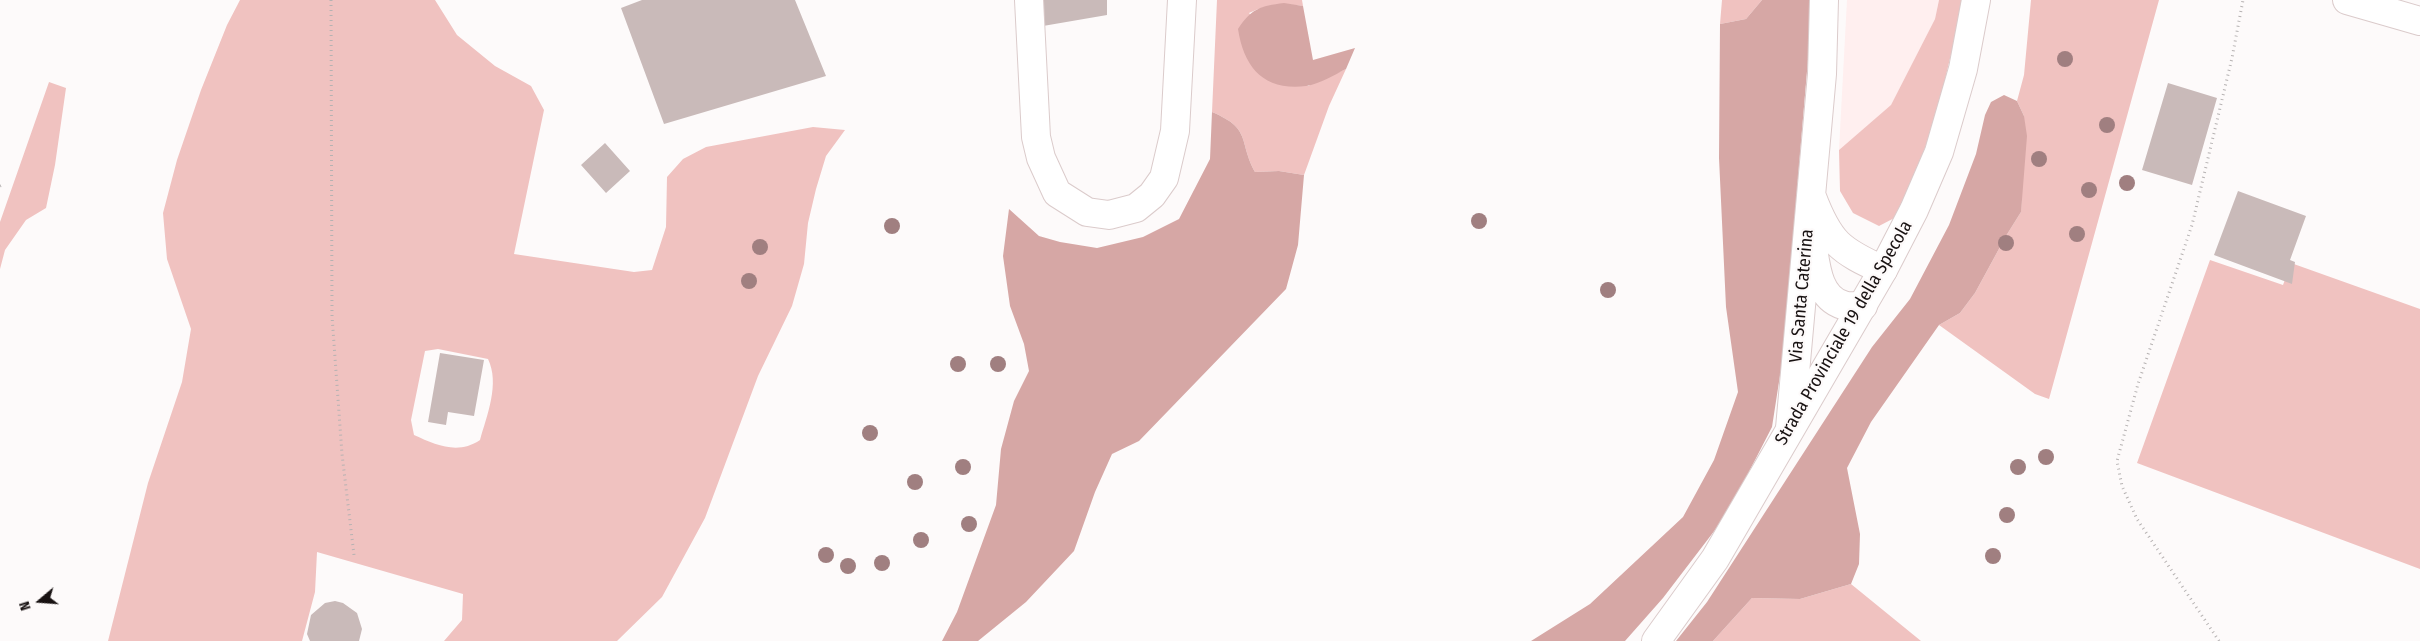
<!DOCTYPE html>
<html>
<head>
<meta charset="utf-8">
<style>
	body { margin:0 }
	#map { position:relative; width:2420px; height:641px; overflow:hidden; background:#fdfafa; font-family:"Fira Sans Condensed",sans-serif }
	canvas { display:block }
	.north { position:absolute; left:15px; top:576px; width:50px; height:50px; -webkit-text-stroke:4px #fdfafa; paint-order:stroke; rotate:252deg; font-size:14px; font-weight:700; line-height:20px; text-align:center; color:#181212 }
	.north::after { content:''; display:block; margin:auto; width:18px; height:22px; background:#181212; clip-path:polygon(50% 0,100% 100%,50% 72%,0 100%) }
</style>
</head>
<body>
<div id="map">
<canvas width="2420" height="641"></canvas>
<div class="north">N</div>
</div>
<script>
const ctx = document.querySelector('canvas').getContext('2d');
ctx.lineJoin = 'round';
function fillPath(path, color) { ctx.fillStyle = color; ctx.fill(path, 'evenodd'); }
function trace(path, color, width, dash) { ctx.strokeStyle = color; ctx.lineWidth = width; ctx.lineCap = dash ? 'butt' : 'round'; ctx.setLineDash(dash || []); ctx.stroke(path); }
function write(font, color, halo, rows, align = 'center') {
  ctx.font = font + ' "Fira Sans Condensed",sans-serif'; ctx.lineWidth = 4.5; ctx.setLineDash([]); ctx.textBaseline = 'middle'; ctx.strokeStyle = halo; ctx.fillStyle = color; for (const [text, x, y, turn = 0] of rows) {
    ctx.save(); ctx.translate(x, y); ctx.rotate((+turn || 0) * Math.PI / 180); ctx.textAlign = isNaN(turn) ? turn : align; if (halo) ctx.strokeText(text, 0, 0); ctx.fillText(text, 0, 0); ctx.restore();
  }
}
fillPath(new Path2D(`
	M1847 0H1939L1935 19 1891 106 1839 150Z`), '#ffefef');
fillPath(new Path2D(`
	M240 0H435L457 35 495 66 531 86 544 110 514 254 634 272 652 270 666 227 667 177 683 159 706 147 813 127 845 130 826 156 816 189 808 223 804 264 792 306 758 376 705 518 662 597 617 641H444L462 620 463 594 317 552 315 592 302 641H108L148 483 182 382 191 329 167 259 163 213 177 160 201 90 227 25ZM438 349 488 359C500 384 487 415 480 440 458 455 436 445 414 435L411 420 425 351Z
	M1217 0H1302L1303 6C1282 3 1268 4 1249 13L1308 86 1346 69 1329 106 1304 175 1279 171 1255 172C1238 140 1252 129 1212 112Z
	M1722 0H1762L1746 19 1720 24Z
	M1939 0H1964L1937 113 1902 214 1879 226 1853 213 1840 191 1839 150 1891 105 1935 19Z
	M2031 0H2159L2049 399 2035 394 1939 325 1960 313 1975 293 2006 236 2021 212 2024 116 2017 101 2024 75Z
	M49 82 66 88 55 165 46 208 26 220 5 250 0 269V222Z
	M2210 260 2283 285 2291 263 2420 309V569L2137 463Z
	M1851 584 1921 641H1713L1752 598 1800 599Z`), '#f0c2c0');
fillPath(new Path2D(`
	M1762 0H1813L1783 356 1772 427 1736 497 1715 530 1663 598 1625 641H1531L1590 604 1683 517 1714 460 1738 392 1726 307 1719 158 1720 24 1746 19Z
	M1284 3 1303 6 1313 60 1355 48 1346 69C1334 75 1320 84 1306 86 1264 91 1244 68 1238 29 1251 9 1260 6 1284 3Z
	M2004 95 2017 101 2024 116 2027 136 2021 212 2006 236 1975 293 1960 313 1939 325 1871 422 1847 468 1860 534 1859 564 1851 584 1800 599 1752 598 1713 641H1676L1707 602 1872 347 1910 299 1949 225 1976 154 1985 115 1991 102Z
	M1212 112C1252 129 1238 140 1255 172L1279 171 1304 175 1298 245 1286 289 1139 441 1112 454 1095 492 1074 551 1026 602 978 641H942L957 612 996 505 1001 449 1014 401 1029 371 1024 344 1010 306 1003 256 1009 209 1039 236 1060 242 1097 248 1143 237 1179 219 1210 159Z`), '#d6a7a5');
fillPath(new Path2D(`
	M642 0H795L826 76 664 124 621 8Z
	M1042 0H1107V15L1043 26Z
	M2168 83 2217 98 2192 185 2142 170Z
	M605 143 630 171 606 193 581 165Z
	M2238 191 2306 216 2290 260 2295 262 2292 284 2214 255Z
	M440 353 484 360 474 416 448 412 446 425 428 422Z
	M335 601 343 603 357 613 362 629 359 641H310L307 634 311 615 325 603Z`), '#c9bab9');
const minor = new Path2D(`
	M1029 0 1036 137 1041 158 1057 193 1087 212 1109 215 1136 208 1152 195 1164 178 1175 131 1182 0
	M2347 0 2420 21
	M1812 197C1829 242 1840 251 1883 270
	M1813 248C1816 268 1819 298 1843 305 1848 307 1857 306 1863 306
	M1790 428 1822 74 1824 0`);
const major = new Path2D(`
	M1656 641 1715 559 1883 270 1914 210 1939 152 1963 69 1976 0`);
trace(minor, '#dbcbcb', 30);
trace(major, '#dbcbcb', 30);
trace(new Path2D(`
	M331 0 332 316 342 454 354 555
	M0 186 2 185
	M2219 641 2137 519 2122 486 2117 461 2138 384 2192 225 2232 58 2243 0`), '#b6b2b2', 3, [1, 4]);
trace(minor, '#fff', 28);
trace(major, '#fff', 28);
ctx.fillStyle = '#a07f80';
for (const [x, y] of [
	[2065,59],
	[2107,125],
	[2039,159],
	[2127,183],
	[2089,190],
	[1479,221],
	[892,226],
	[2077,234],
	[2006,243],
	[760,247],
	[749,281],
	[1608,290],
	[958,364],
	[998,364],
	[870,433],
	[2046,457],
	[963,467],
	[2018,467],
	[915,482],
	[2007,515],
	[969,524],
	[921,540],
	[826,555],
	[1993,556],
	[882,563],
	[848,566]
]) { ctx.beginPath(); ctx.arc(x, y, 8, 0, 2 * Math.PI); ctx.fill(); }
write('18px', '#181212', '#fdfafa', [
	["Via Santa Caterina",1802,296,-85],
	["Strada Provinciale 19 della Specola",1844,333,-60]
]);
</script>
</body>
</html>
